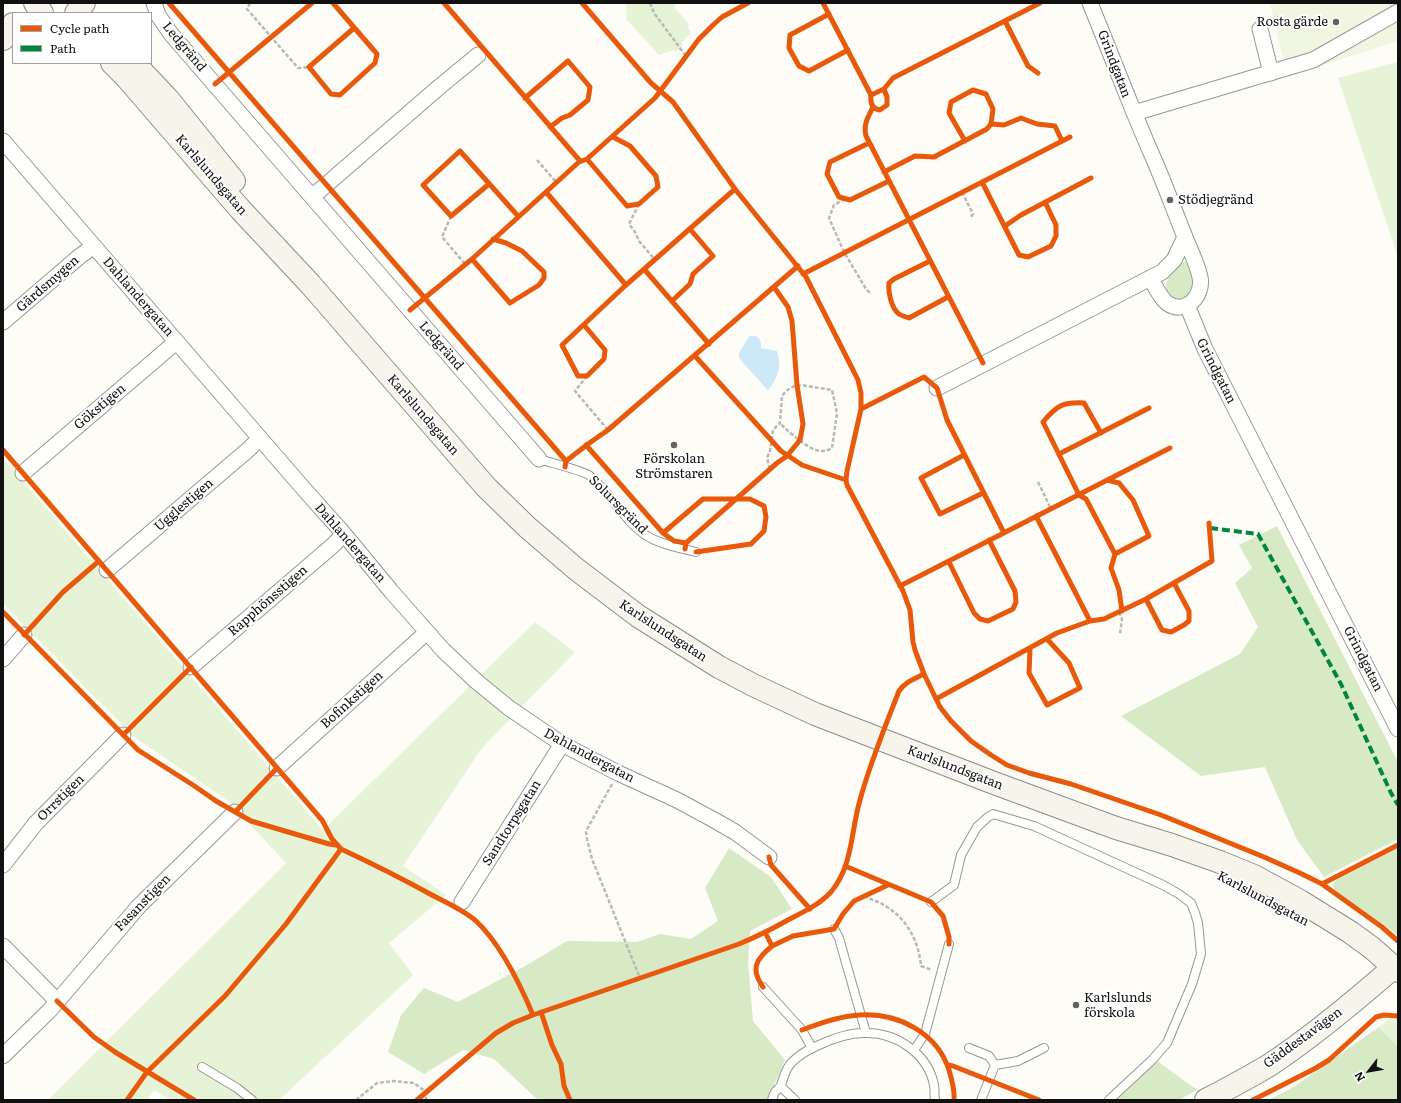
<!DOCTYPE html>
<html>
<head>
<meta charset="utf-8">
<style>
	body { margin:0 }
	#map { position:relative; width:1401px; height:1103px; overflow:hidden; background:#fdfcf7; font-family:Literata,serif }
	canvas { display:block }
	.frame { position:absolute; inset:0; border:4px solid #111; pointer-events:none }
	.legend { position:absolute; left:12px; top:12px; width:140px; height:52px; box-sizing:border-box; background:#fff; border:1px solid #a0a0a0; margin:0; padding:5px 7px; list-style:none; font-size:12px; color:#111 }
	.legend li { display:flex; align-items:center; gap:8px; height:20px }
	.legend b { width:20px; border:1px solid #a0a0a0 }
	.north { position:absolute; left:1349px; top:1051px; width:40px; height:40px; -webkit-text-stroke:3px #fff; paint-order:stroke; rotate:239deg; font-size:11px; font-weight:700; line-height:16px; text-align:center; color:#111 }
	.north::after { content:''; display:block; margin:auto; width:14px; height:18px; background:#111; clip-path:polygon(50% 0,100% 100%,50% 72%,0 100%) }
</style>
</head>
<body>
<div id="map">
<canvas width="1401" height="1103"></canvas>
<div class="frame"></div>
<ul class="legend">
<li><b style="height:5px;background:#e8590c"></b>Cycle path</li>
<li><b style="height:5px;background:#00873e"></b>Path</li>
</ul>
<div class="north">N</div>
</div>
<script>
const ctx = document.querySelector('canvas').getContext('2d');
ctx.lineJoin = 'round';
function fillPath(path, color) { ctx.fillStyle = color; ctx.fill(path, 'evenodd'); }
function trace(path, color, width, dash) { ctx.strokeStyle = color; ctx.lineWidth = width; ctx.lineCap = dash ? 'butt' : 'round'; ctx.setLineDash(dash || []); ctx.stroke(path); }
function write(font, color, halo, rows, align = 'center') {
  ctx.font = font + ' Literata,serif'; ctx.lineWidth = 4; ctx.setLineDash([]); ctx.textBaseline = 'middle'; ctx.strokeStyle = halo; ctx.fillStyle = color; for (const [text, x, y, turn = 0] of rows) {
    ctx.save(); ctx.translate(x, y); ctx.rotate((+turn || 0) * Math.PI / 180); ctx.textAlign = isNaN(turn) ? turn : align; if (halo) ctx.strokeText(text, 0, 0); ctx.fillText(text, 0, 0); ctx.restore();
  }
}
fillPath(new Path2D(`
	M626 3H676L674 7 689 24 688 27 691 33 682 42 683 45 676 52 673 50 659 55 627 20Z
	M1398 62V257L1338 78Z
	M3 458 323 830 535 622 575 652 482 748 403 866 446 895 389 943 413 975 279 1100H169L154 1090 147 1100H48L286 863 228 801 133 736 3 604Z
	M1398 1014V1047L1379 1027 1392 1016Z`), '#e7f3d7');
fillPath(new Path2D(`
	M1185 261 1187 263 1194 282V289L1183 300C1154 297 1168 271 1185 261Z
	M1277 526 1398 762V839L1324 877 1297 840 1265 767 1201 776 1121 716 1240 654 1258 627 1235 583 1252 568 1239 545Z
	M729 848 771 877 792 909 750 931 748 962 753 1021 785 1060 768 1100H538L494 1059 463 1050 424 1074 388 1052 401 1015 424 988 458 1002 527 965 567 941 637 942 660 934 691 939 718 921 705 888Z
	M1398 848V936L1387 927 1335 891 1333 885 1335 881 1342 877Z
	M1379 1027 1398 1047V1100H1268L1292 1088Z
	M1157 1061 1197 1090 1179 1100H1115Z`), '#d8eac5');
fillPath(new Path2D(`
	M1270 3H1398V41L1287 76Z`), '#f0f6e1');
fillPath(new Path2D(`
	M750 336C759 334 762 341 761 348L777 351C782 365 778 379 768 390L743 363 739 357V353L748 338Z`), '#cde8f7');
const lane = new Path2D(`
	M539 459C548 462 585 471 590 476 611 494 624 521 647 536 662 545 680 548 696 552
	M931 902 954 885 961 855 977 827 988 817 993 814 1034 826 1163 885 1179 894 1191 903 1195 913 1198 923 1201 954 1192 984 1167 1043 1152 1060 1109 1100
	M834 929 839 938 866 1033
	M763 987 802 1030 812 1048
	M969 1048 989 1056 995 1065 981 1100
	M914 1050 925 1034 949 944
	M995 1065 1018 1061 1044 1048
	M202 1067 237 1088 252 1100
	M781 1087 795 1100
	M772 1100C773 1097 774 1094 775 1092 777 1089 780 1088 781 1085 784 1077 785 1070 791 1063 799 1055 809 1049 819 1045 834 1038 850 1032 867 1033 897 1033 928 1054 934 1085 935 1090 934 1095 935 1100`);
const street = new Path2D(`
	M154 3 158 15 171 34 539 459
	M1090 3C1111 54 1130 105 1152 155 1164 182 1174 210 1185 237 1190 250 1197 263 1200 277 1204 296 1185 316 1167 303 1160 298 1155 285 1150 278
	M1260 29 1271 73
	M1134 113 1313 60 1398 12
	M3 141 303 488 344 534 391 591 443 650 476 681 509 708 562 744 618 773 677 800 714 820 735 832 769 857
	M312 197 438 88 478 55
	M1187 305 1205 349 1398 729
	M3 322 80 256 94 246
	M937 388 1162 272 1174 260 1185 237
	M23 473 176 342
	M107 570 249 449 260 438
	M3 659 24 635
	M191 667 331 547 344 534
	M277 768 427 632
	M3 865 36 823 123 735
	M462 902 562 744
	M3 946 57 1001
	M3 1056 49 1011 139 906 235 812`);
const secondary = new Path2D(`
	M35 3 42 13
	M76 13 84 3
	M3 39 9 33 13 24
	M112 63 126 77 240 209 311 285 486 487 527 527 576 569 638 616 719 667 753 685 815 714 994 783 1116 828 1172 845 1220 862 1254 876 1300 901 1350 932 1372 948 1398 971
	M134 63 168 99 234 181
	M1206 1100C1227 1089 1248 1078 1268 1066 1311 1038 1355 1001 1394 967`);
trace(lane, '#979795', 10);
trace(street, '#979795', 17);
trace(secondary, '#8e8d8b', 24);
trace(new Path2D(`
	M250 3 247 9 298 68 309 67
	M650 3 654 13 686 56
	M537 160 556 182
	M962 192 973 214 970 218
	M845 199 834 205 829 218 844 252 866 289 870 293
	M639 204 629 224 635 232 639 241 655 260
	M451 216 442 237 465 264
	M587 376 575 391 608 430
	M770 469 767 458 770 451 773 430 780 423 782 396 786 391 792 387 801 385 832 390 837 413 832 448C827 451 822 452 816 450 807 448 786 430 780 423
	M1038 482 1051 509
	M1119 612 1122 619 1120 634
	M612 784 586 831 587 839 592 859 640 978
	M864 896C872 900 880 902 887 907 908 920 919 943 921 966L932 970
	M356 1100 377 1083 393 1081 414 1083 426 1092V1100`), '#b9b9b8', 2.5, [4, 2]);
trace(lane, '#fffffe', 8);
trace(street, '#fffffe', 15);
trace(secondary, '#f6f4eb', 22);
trace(new Path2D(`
	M1210 528 1258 534 1341 684 1391 793 1398 805`), '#00873e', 4, [8, 4]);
trace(new Path2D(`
	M169 3 566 461
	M333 3 377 54 375 63 340 95 331 94 309 67 354 28
	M444 3 580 161
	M582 3 651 83 673 102 735 189 806 277 849 362 858 380 861 393V409L847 471 846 480 847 485 903 591 910 610 913 642 915 650 924 674 940 707 951 721 971 741 991 755 1007 765 1029 773 1071 784 1161 815 1264 857 1302 874 1322 884 1382 927 1398 941
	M823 3 871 95C870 103 872 109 880 110L887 105V97L884 89
	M829 14 790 35 789 48 799 66 809 71 848 50
	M1005 21 1028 66 1038 73
	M215 84 312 3
	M871 95 884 89 893 78 1040 3
	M525 98 568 61 590 87 588 100 570 115 562 118 550 127
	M873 107C868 117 863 125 866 136L983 363
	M991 124 1004 125 1021 118 1037 124 1055 126 1062 141
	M869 143 830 162 827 174 839 197 850 200 889 181
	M587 159 627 206 639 204 658 187 656 176 630 146 613 137
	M884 172 915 156 934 157 987 129 991 124 993 109 986 94 973 90 951 102 949 113 965 141
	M982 182 1019 255 1028 257 1051 246 1056 236V225L1045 202
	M489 184 451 216 423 185 460 151 518 216
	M546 192 626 285
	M1005 226 1021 215 1091 178
	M472 259 510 303 539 285 544 278V272L522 251 506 243 493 239
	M930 261 894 279 889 283C888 292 891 308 899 314 902 316 906 317 909 318L948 297
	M644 269 709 344
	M803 274 1070 137
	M672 301 690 284 693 274 713 256 690 229
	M410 310 472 259 579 162 587 159 655 98 699 39 713 25 722 17 748 3
	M584 325 605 350 604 359 587 376H578L562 345 626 285 735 189
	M695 356 781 451 802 465 846 480
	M861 409 924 377 937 388 947 420 1004 533
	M1101 433 1084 403C1063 402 1057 405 1043 422L1079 495 1086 499 1115 554 1149 536 1133 500 1119 483 1107 480
	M586 445 663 533 674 541 686 543
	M3 450 322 820 332 839 341 849C371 863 401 878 430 894 445 902 462 909 475 920 500 943 520 984 533 1015
	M1059 454 1149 408
	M964 455 921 478 940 514 983 493
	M565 467 566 461 588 444 608 430 798 266
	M1036 516 1090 621
	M663 533 703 499H750L764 506 766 517 764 531 751 544 696 552
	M685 549 686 543 777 463 787 456 800 440 803 424 797 385 792 321 788 307 774 287
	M1115 554 1111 568 1119 590 1122 611
	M949 562 974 613 980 619 988 621 1013 609 1016 602 1015 591 989 540
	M900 586 1170 448
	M1146 599 1162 630 1171 632 1184 625 1189 621V611L1174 583
	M3 612 138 750 193 785 216 801 251 821 329 844 336 845
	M24 635 63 592 99 561
	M1030 649 1029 673 1047 705 1080 688 1069 663 1047 639
	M936 699 1057 633 1090 621 1104 619 1146 599 1212 561 1209 523
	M123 735 191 667
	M235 812 277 768
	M769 857 771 865 810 909
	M845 866 931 902 943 916 949 937V944
	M1322 884 1398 845
	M772 946 793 936 834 929 843 914 854 901 888 885
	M763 987C750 969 756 959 772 946L765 932
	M57 1001 94 1037 115 1052 194 1100
	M541 1012 552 1045 561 1064 564 1086 570 1100
	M802 1030C820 1023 840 1016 860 1015 899 1013 937 1033 949 1070 952 1080 955 1090 954 1100
	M948 1065 953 1066 1039 1100
	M127 1100 147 1072 225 996 286 924 341 849
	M417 1100 496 1033 513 1023 533 1015 739 944C756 937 772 929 788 920 803 912 819 905 831 892 853 866 851 830 860 800 870 763 885 727 899 691 905 682 914 679 924 674
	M1253 1100 1316 1068 1329 1060 1376 1017 1384 1015 1398 1016`), '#e8590c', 5);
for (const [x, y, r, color] of [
	[1336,22,4,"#646362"],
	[1170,200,4,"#646362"],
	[674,445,4,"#646362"],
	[1076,1005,4,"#646362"]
]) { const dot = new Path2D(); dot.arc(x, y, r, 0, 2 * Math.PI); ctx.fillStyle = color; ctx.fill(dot); trace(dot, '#fff', 1.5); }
write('13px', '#111', '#fff', [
	["Rosta gärde",1328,22,"right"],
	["Stödjegränd",1178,200],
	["Förskolan",674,459,"center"],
	["Strömstaren",674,474,"center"],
	["Karlslunds",1084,998],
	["förskola",1084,1013]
], 'left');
write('13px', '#111', '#fff', [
	["Ledgränd",184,47,50],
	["Grindgatan",1114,64,69],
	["Karlslundsgatan",211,175,49],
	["Gärdsmygen",48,284,-41],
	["Dahlandergatan",138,297,49],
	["Ledgränd",441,346,49],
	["Grindgatan",1216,371,63],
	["Gökstigen",100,407,-40],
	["Karlslundsgatan",423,415,49],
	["Ugglestigen",184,505,-41],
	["Solursgränd",618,505,45],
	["Dahlandergatan",350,543,49],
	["Rapphönsstigen",268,601,-41],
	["Karlslundsgatan",663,631,33],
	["Grindgatan",1363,659,63],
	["Bofinkstigen",352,700,-42],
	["Dahlandergatan",589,756,28],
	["Karlslundsgatan",955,768,21],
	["Orrstigen",61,798,-45],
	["Sandtorpsgatan",512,823,-58],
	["Karlslundsgatan",1263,899,28],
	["Fasanstigen",143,903,-46],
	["Gäddestavägen",1303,1038,-36]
]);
</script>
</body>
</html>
